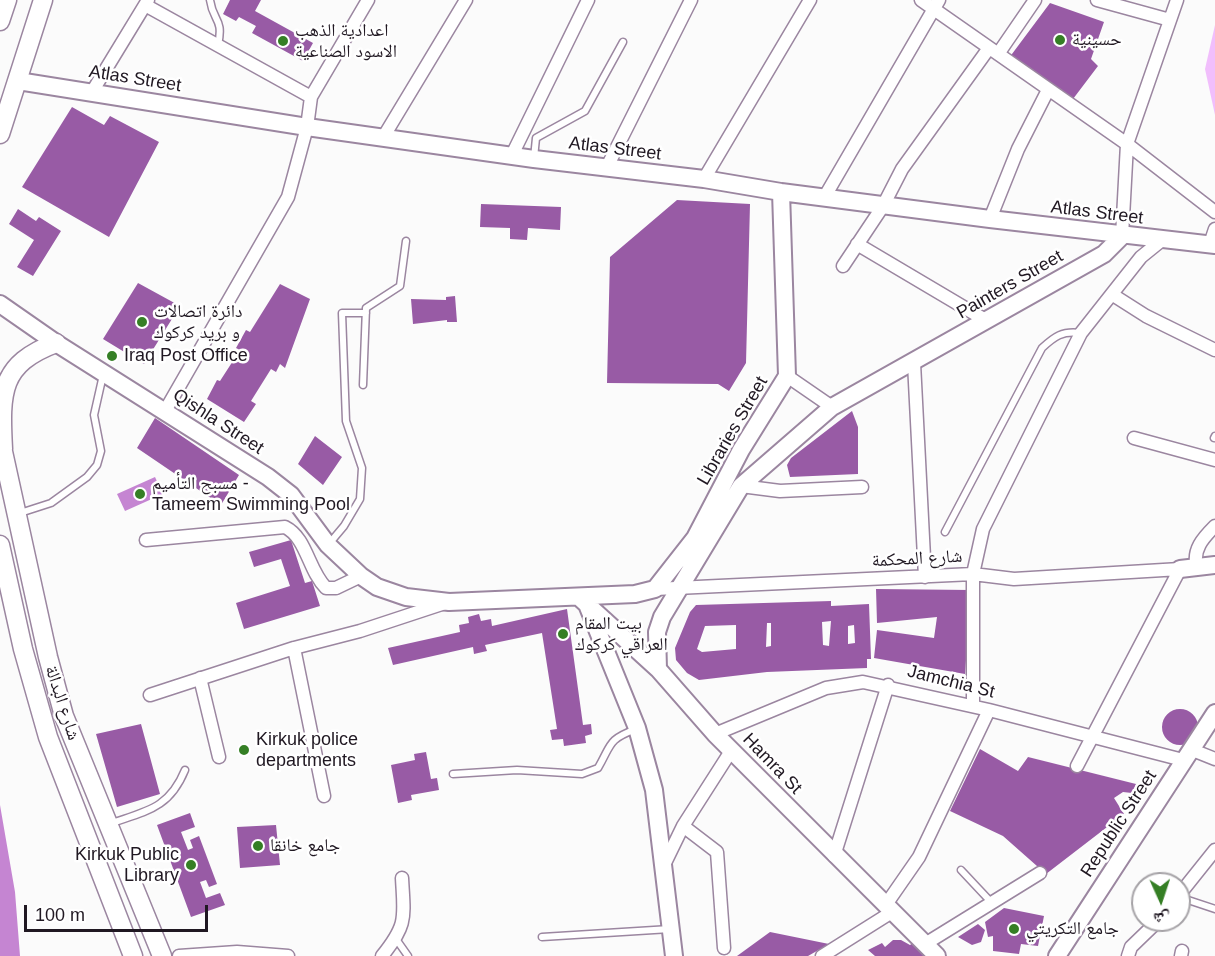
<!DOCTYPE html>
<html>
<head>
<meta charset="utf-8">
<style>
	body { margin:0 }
	#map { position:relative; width:1215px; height:956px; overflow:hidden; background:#fbfbfb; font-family:Helvetica,"Noto Naskh Arabic",sans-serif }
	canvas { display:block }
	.north { position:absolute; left:1131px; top:872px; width:60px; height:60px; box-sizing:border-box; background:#fff; border:2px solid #a6a3a7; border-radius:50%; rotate:177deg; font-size:16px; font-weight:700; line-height:24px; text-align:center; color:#201822 }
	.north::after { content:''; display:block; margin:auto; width:21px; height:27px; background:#357f25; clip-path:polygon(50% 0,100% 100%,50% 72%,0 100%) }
	.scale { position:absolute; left:24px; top:905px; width:184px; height:27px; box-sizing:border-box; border:3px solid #201822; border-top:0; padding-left:8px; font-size:18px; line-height:21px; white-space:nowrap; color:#201822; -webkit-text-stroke:4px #fff; paint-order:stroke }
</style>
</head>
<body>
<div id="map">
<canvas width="1215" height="956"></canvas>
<div class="north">ش</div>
<div class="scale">100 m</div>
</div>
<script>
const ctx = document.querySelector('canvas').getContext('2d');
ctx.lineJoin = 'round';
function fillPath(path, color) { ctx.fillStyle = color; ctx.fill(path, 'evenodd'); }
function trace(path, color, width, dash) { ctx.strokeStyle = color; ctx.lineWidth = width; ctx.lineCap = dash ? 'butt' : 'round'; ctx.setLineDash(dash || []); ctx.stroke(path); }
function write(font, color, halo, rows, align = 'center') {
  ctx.font = font + ' Helvetica,"Noto Naskh Arabic",sans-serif'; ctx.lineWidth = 5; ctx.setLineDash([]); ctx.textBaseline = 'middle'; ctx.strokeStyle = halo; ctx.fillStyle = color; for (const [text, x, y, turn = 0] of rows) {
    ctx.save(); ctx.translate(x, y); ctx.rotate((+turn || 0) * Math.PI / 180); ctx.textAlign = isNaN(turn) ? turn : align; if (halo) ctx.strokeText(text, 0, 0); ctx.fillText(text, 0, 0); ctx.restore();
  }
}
fillPath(new Path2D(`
	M1215 25V115L1205 69Z`), '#f1befc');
fillPath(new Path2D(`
	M155 477 163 494 125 511 117 494Z
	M0 805 15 892 20 956H0Z`), '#c585d2');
fillPath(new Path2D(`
	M230 0H261L255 11 313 43 303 61 252 33 256 26 239 17 236 21 223 14Z
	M1050 3 1104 22 1091 59 1098 66 1073 99 1009 58Z
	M72 107 104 125 110 116 159 142 109 237 22 187Z
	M677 200 750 204 746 363 729 391 718 384 607 383 610 257Z
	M481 204 561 207 560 230 528 228 527 240 510 239V228L480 227Z
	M18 209 36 221 39 217 61 231 33 276 17 267 34 240 9 224Z
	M138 283 180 306 144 364 103 339Z
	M280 284 310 299 285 368 280 364 276 372 271 369 251 401 256 404 244 422 207 399 217 380 220 381 240 350 236 348 246 330 250 332Z
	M455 296 457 322H447V320L413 324 411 299 446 300V297Z
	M852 411 858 427V474L790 477 787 465 791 458Z
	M155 418 239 475 221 505 137 448Z
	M315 436 342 457 323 485 298 464Z
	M291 540 305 583 312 581 320 606 244 629 236 603 290 586 281 559 254 567 249 552Z
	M876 589 971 590 965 674 874 658 877 630 934 638 937 617 877 623Z
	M831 601V606L869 604 871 659H867V668L767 672 699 680 687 673 676 660 675 648 690 612 696 605ZM831 621 829 646 823 645 822 622ZM767 623H771V646L766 647ZM736 625V649L702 652 697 649 705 626ZM854 625 855 643 848 644V626Z
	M567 609 583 725 591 724 592 734 585 736 586 743 564 746 563 739 552 740 550 730 557 729 542 633 485 645 487 651 474 654 473 647 393 665 388 648 460 632 459 625 469 623 468 617 479 614 481 621 491 619 492 626Z
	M1162 727a18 18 0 1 1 36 0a18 18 0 1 1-36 0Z
	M141 724 160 794 117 807 96 734Z
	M980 749 1018 771 1028 757 1136 784 1132 793 1123 792 1114 798 1124 814 1046 874 1003 836 950 811Z
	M426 752 431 779 437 778 439 790 411 795 412 800 398 803 391 765 415 760 414 754Z
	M190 813 195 827 181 832 188 850 193 848 190 840 199 836 217 884 209 887 206 880 200 882 206 898 220 893 225 905 191 917 157 825Z
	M276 825 280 865 240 868 237 827Z
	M1004 908 1044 916 1038 946 1021 944 1019 954 993 951V936L988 937 985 922Z
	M978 924 985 930 981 942 972 945 958 937Z
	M770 932 829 944 808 956H737Z
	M893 940H901L910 945 916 941 929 956H875L868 950 882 943 885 947Z`), '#985ba5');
const lane = new Path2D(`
	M210 0C213 22 224 18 218 45
	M534 158 536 138 585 111 623 42
	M363 385 366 308 400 286 406 241
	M1214 438 1215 436
	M20 513 51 503 87 477 97 465 101 451 94 415 103 375
	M945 532 1042 348C1055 336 1062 331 1080 333
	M328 545 344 526 360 499 362 468 346 421 342 313H366
	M453 774 517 770 582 774 598 768C612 744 607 740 636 729
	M109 824C146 811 169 809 185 770
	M961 870 991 902
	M1179 897 1215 909
	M542 937 670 929
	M396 939 408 956`);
const street = new Path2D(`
	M921 0 1127 144 1215 212
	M1097 0 1170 20
	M145 5 311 97
	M998 54 1035 0
	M92 92 148 0
	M384 136 466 0
	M512 155 588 0
	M607 167 691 0
	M704 179 810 0
	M824 198 939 0
	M990 219 1018 149 1048 90
	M1122 236 1127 144 1177 0
	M857 244 987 321
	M1210 244 1215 229
	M843 266 883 206 902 169 989 48
	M1113 295 1146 316 1215 350
	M914 363 925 577
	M787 376 832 407
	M165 411 288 197 307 127 311 97 368 0
	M1134 438 1215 460
	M741 486 780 491 862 487
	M146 540 285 527C307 538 308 570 326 588H336L361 576
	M1197 567C1192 550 1203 538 1215 526
	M655 589 973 574 1014 579 1180 569
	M294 648 324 796
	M200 678 219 757
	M150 695 294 648 360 631 445 603
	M973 706V574L983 529 1081 333 1141 257 1162 240
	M715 734 826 688 863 682 989 710 1183 760
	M1190 749 1215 759
	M1077 766 1180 569
	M683 826 717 852 724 948
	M834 856 888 685
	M665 863 683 826 731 751
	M1179 895 1215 850
	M885 906 919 857 989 710
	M925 944 1040 873
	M179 956 237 952 288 956
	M382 956C408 924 404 917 402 878
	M822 956 892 912
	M1128 956 1131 947 1159 920
	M1181 956 1182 951`);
const secondary = new Path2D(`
	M18 81 307 127 534 159 704 179 781 192 990 219 1215 245
	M0 304 56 343 268 477 291 495 328 545 361 576 377 587 406 597 449 602 635 594 655 589 695 538 741 450 787 376 781 192
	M1180 569 1215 565
	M580 598 658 669 715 734 937 956
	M588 607 637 728 654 790 674 956
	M658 669 657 632 662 617 741 486 832 407 1104 254 1122 236
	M1057 956 1215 713`);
const primary = new Path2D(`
	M0 21 7 0
	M0 134 43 0
	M0 438 48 657 64 716 162 956
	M3 449C0 392 0 364 56 343
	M0 545 23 649 48 737 133 956`);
trace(lane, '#9b86a0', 9);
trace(street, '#9b86a0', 15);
trace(secondary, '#9b86a0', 20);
trace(primary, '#9b86a0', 21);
trace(lane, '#fff', 6);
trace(street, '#fff', 12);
trace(secondary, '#fff', 16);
trace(primary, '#fff', 18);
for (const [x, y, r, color] of [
	[1060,40,6,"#357f25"],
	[283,41,6,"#357f25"],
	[142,322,6,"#357f25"],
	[112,356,6,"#357f25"],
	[140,494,6,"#357f25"],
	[563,634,6,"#357f25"],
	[244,750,6,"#357f25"],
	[258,846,6,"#357f25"],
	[191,865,6,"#357f25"],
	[1014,929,6,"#357f25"]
]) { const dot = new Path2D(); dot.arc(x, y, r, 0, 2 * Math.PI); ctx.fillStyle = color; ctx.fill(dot); trace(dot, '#fff', 2); }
write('18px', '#201822', '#fff', [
	["اعدادية الذهب",295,31],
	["الاسود الصناعية",295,52],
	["حسينية",1072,40],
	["دائرة اتصالات",154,312],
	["و بريد كركوك",154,333],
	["Iraq Post Office",124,356],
	["مسبح التأميم -",152,484],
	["Tameem Swimming Pool",152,505],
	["بيت المقام",575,624],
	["العراقي كركوك",575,645],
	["Kirkuk police",256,740],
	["departments",256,761],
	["جامع خانقا",270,846],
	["Kirkuk Public",179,855,"right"],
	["Library",179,876,"right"],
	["جامع التكريتي",1026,929]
], 'left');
write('18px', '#201822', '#fff', [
	["Atlas Street",135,79,9],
	["Atlas Street",615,149,7],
	["Atlas Street",1097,213,7],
	["Painters Street",1010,285,-30],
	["Qishla Street",218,422,33],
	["Libraries Street",733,431,-60],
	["شارع المحكمة",917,559,-3],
	["Jamchia St",951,682,14],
	["شارع البدالة",62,703,72],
	["Hamra St",772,764,46],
	["Republic Street",1119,824,-57]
]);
</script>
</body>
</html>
